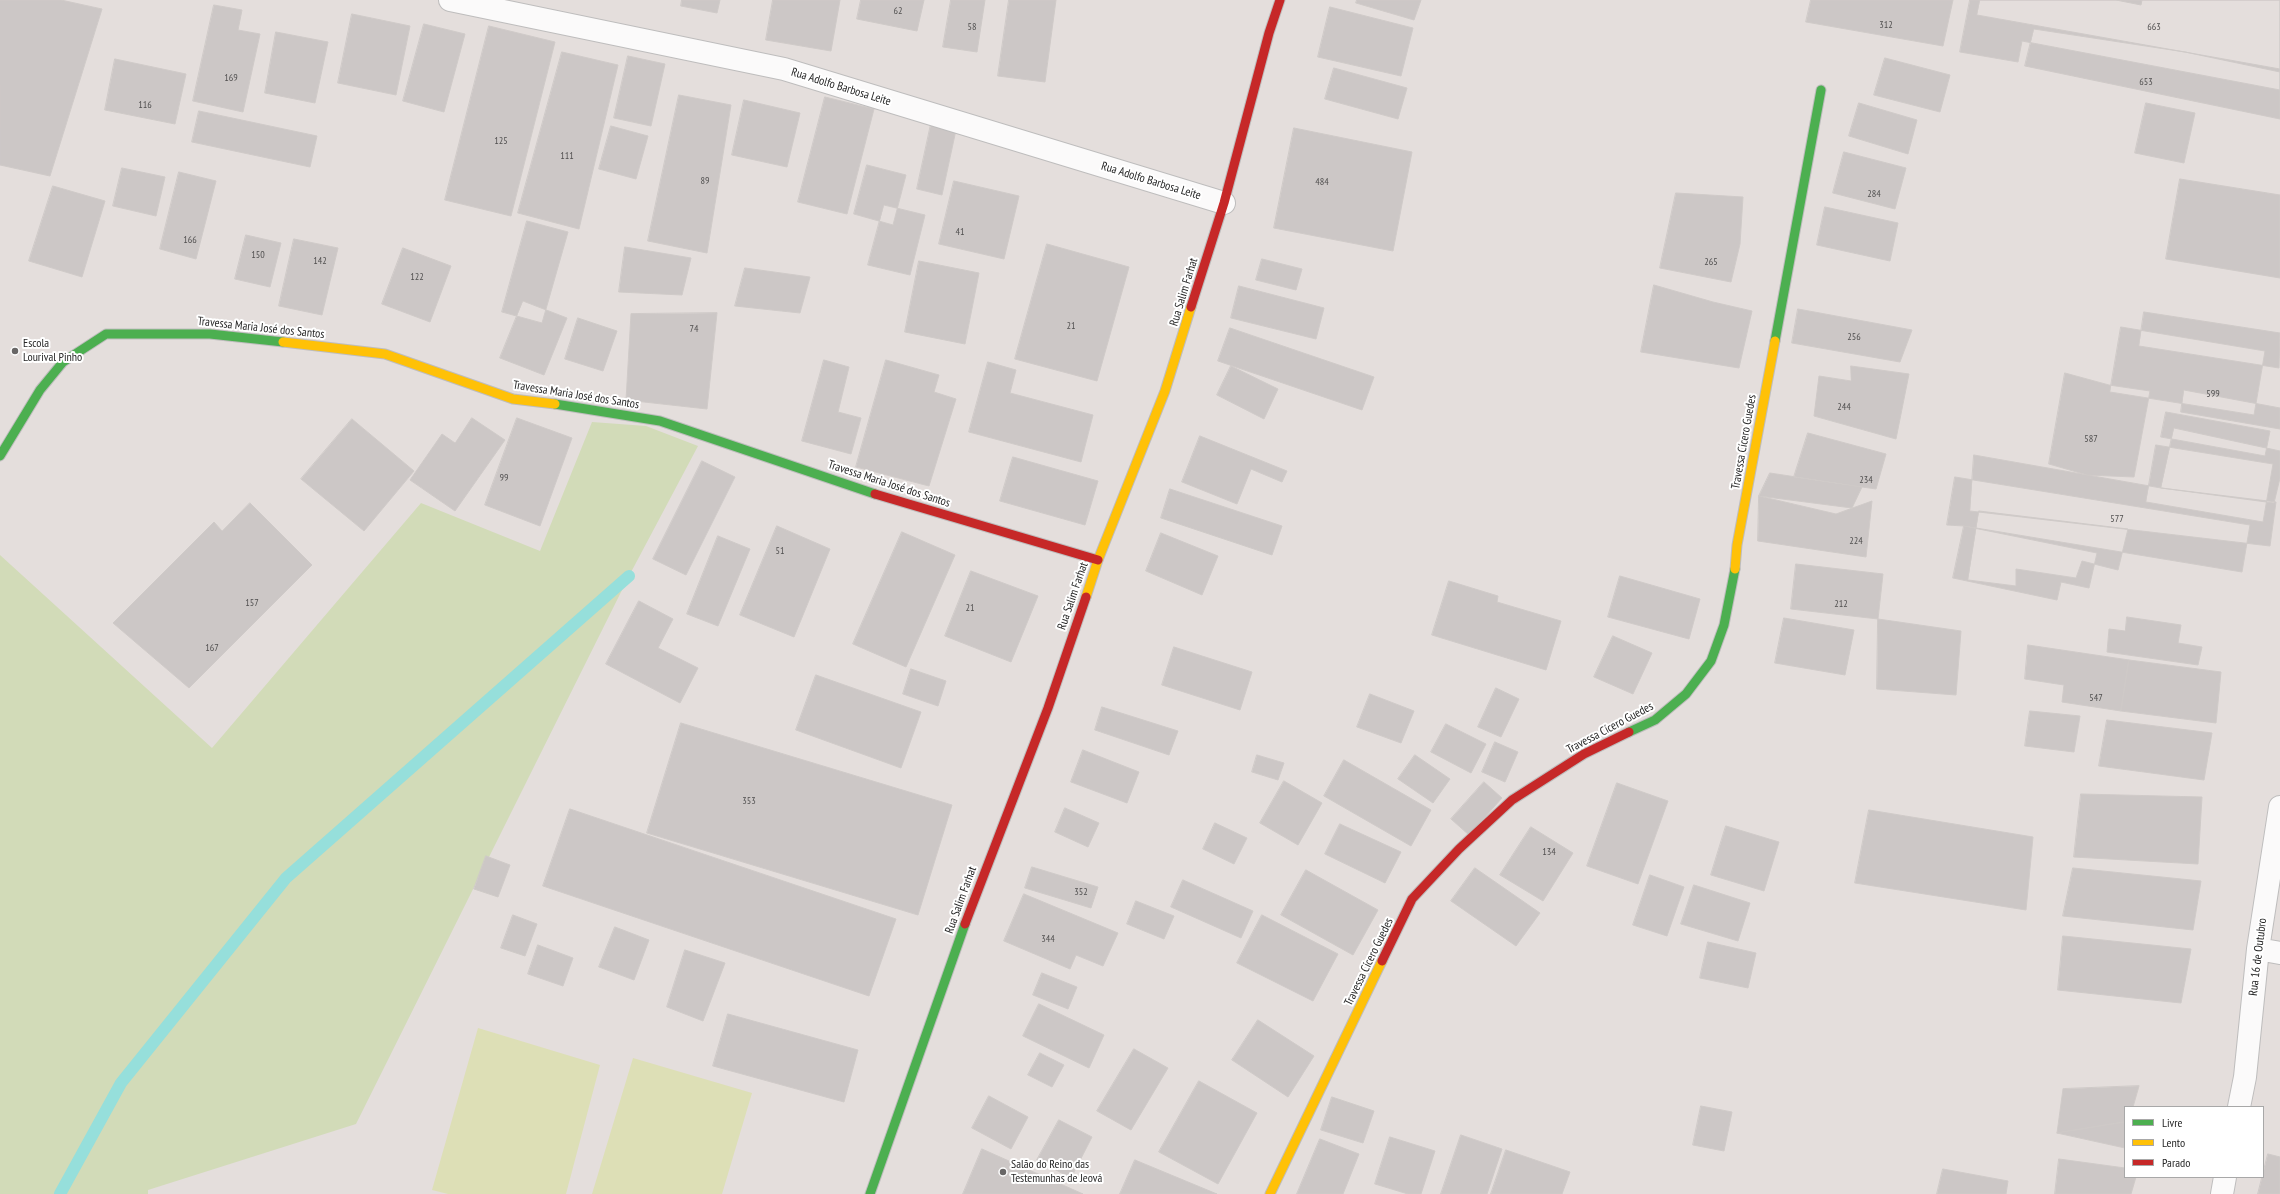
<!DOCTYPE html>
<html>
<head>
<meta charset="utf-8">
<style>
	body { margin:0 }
	#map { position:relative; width:2280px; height:1194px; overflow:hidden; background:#e4dedc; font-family:"PT Sans Narrow",sans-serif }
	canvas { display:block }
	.legend { position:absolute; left:2124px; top:1106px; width:140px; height:72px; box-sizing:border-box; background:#fff; border:1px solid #a8a8a8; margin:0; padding:5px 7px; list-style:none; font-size:12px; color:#262626 }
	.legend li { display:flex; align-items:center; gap:8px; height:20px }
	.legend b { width:20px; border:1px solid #a8a8a8 }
</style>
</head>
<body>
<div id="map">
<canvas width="2280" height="1194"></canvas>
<ul class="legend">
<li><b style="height:5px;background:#4caf50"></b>Livre</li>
<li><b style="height:5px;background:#ffc107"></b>Lento</li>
<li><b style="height:5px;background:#c62828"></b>Parado</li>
</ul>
</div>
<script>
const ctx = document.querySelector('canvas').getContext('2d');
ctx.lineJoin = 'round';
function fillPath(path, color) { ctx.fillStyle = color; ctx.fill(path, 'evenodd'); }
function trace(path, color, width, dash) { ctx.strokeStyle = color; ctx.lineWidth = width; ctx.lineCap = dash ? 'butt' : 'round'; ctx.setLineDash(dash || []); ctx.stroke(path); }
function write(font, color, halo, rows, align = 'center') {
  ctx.font = font + ' "PT Sans Narrow",sans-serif'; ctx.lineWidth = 4; ctx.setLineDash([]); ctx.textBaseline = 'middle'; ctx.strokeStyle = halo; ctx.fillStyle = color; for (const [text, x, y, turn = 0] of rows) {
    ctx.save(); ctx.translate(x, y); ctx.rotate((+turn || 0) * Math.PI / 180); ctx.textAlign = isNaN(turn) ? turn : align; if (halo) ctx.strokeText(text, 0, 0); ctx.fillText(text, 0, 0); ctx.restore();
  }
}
fillPath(new Path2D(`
	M592 422 646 426 698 446 629 576 356 1124 148 1190V1194H0V555L212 748 421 503 540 551Z`), '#d2dbb8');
fillPath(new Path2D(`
	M478 1028 600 1065 566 1194H448L432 1190Z
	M633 1058 752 1093 722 1194H592Z`), '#dddfb6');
trace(new Path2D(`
	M60 1194 121 1083 286 878 629 576`), '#96dfdb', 12);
const building = new Path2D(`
	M0 0H61L102 9 50 176 0 165Z
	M682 0H720L717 13 681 6Z
	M773 0H840L831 51 766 40Z
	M861 0H924L917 31 857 19Z
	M951 0H985L977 52 943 47Z
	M1009 0H1056L1045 82 998 76Z
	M1357 0H1421L1414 20 1356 3Z
	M1811 0H1953L1943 46 1806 22Z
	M1970 0H2116L2141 5 2142 0H2280V90L2022 41 2018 62 1960 52Z
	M1980 0H2280V69L1977 15Z
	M214 5 242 10 238 30 260 34 243 112 193 101Z
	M1330 7 1413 28 1401 76 1318 57Z
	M352 14 410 26 396 95 338 83Z
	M424 24 465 34 444 112 403 101Z
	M489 26 555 42 511 216 445 200Z
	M2034 29 2185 52 2280 72V119L2025 66Z
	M276 32 328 42 315 103 265 93Z
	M562 52 618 65 579 229 518 213Z
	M628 56 665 64 651 126 614 118Z
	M1885 58 1950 75 1940 112 1874 95Z
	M115 59 186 74 175 124 105 110Z
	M1334 68 1407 88 1398 119 1325 99Z
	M679 95 731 105 707 253 648 241Z
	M825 97 874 109 847 214 798 202Z
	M744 100 800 113 787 167 732 155Z
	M1859 103 1917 120 1908 154 1849 136Z
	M2146 103 2195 113 2184 163 2135 153Z
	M199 111 317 136 310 167 192 142Z
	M931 124 956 130 942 195 917 189Z
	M611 126 648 136 636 179 599 169Z
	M1294 128 1412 152 1393 251 1274 228Z
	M1844 152 1906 168 1895 209 1833 193Z
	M867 165 906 175 893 225 854 214Z
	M122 168 165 177 156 216 113 206Z
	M179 172 216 181 196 259 160 249Z
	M2180 179 2280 195V278L2166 259Z
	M954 181 1019 196 1004 259 939 244Z
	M53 186 105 201 82 277 29 261Z
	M1676 193 1743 197 1740 244 1731 282 1660 268Z
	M884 205 925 215 910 275 868 265Z
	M1825 207 1898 223 1890 261 1817 245Z
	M527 221 568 232 542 323 502 312Z
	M246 235 281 243 270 287 235 279Z
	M294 239 338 248 322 315 279 306Z
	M1047 244 1129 267 1097 381 1015 359Z
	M625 247 691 258 682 295 619 292Z
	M403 248 451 266 430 322 382 304Z
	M1262 259 1302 269 1296 290 1256 280Z
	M919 261 979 273 965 344 905 332Z
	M745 268 810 277 800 313 735 306Z
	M1654 285 1713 302 1752 311 1739 368 1641 352Z
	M1239 286 1324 308 1316 339 1231 318Z
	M523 301 567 318 544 375 500 358Z
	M1798 309 1912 330 1900 362 1792 343Z
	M2144 312 2280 333 2279 368 2139 346Z
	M717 313 707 409 626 400 631 314Z
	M578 318 617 331 603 371 565 359Z
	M2121 327 2265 351 2254 415 2110 392Z
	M1230 328 1374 377 1362 410 1218 361Z
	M824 360 849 367 838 412 861 418 851 454 802 441Z
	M886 360 939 375 934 392 956 399 929 486 856 467Z
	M988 362 1016 370 1010 393 1093 415 1081 462 969 432Z
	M1231 366 1278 389 1264 419 1217 395Z
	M1851 366 1909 374 1896 439 1814 416 1819 376 1851 381Z
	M2065 373 2109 385 2150 391 2134 477 2087 475 2049 464Z
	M2184 390 2280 408V429L2181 412Z
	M2166 412 2270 431 2265 456 2161 437Z
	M472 418 505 440 455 511 410 480 442 434 455 443Z
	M517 418 572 438 540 526 485 505Z
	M352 419 414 471 364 531 301 479Z
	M2174 428 2280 451V478L2274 503 2161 488Z
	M1808 433 1886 454 1876 489 1794 477Z
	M1200 436 1287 471 1282 482 1251 469 1237 504 1182 482Z
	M2156 445 2273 464 2263 522 2146 502Z
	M1974 455 2161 488 2276 502 2270 546 1970 511Z
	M1013 457 1098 481 1085 525 1000 501Z
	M702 461 735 477 686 575 653 559Z
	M1770 473 1862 487 1852 508 1759 496Z
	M1955 477 2250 525 2242 572 1964 526 1947 525Z
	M1170 489 1282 526 1272 555 1161 518Z
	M1759 496 1836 514 1872 501 1866 557 1758 541Z
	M250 503 312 565 189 688 113 623 214 522 222 531Z
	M1979 511 2128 529 2118 570 2082 561 2076 578 2016 569V586L1968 580Z
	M777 526 830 549 794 637 740 615Z
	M1964 526 2097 553 2089 588 2061 582 2057 600 1953 578Z
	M902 532 955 555 906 667 853 644Z
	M1161 533 1218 556 1202 595 1146 571Z
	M718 536 750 549 718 626 687 614Z
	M1796 564 1883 574 1878 619 1791 609Z
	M971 571 1038 596 1011 662 945 636Z
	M1620 576 1700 599 1689 639 1608 617Z
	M1449 581 1498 596 1497 602 1561 621 1546 670 1432 635Z
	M639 601 673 619 658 648 698 668 680 703 606 664Z
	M2127 617 2181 625 2178 643 2202 647 2198 665 2107 652 2109 629 2125 631Z
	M1784 618 1854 630 1845 675 1775 663Z
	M1878 619 1961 631 1956 695 1877 689Z
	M1613 636 1652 653 1633 694 1594 677Z
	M2028 645 2129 660 2121 711 2062 702 2064 685 2025 679Z
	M1174 647 1252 672 1240 710 1162 685Z
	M2129 660 2221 672 2216 723 2121 711Z
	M911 669 946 681 938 706 903 694Z
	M816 675 921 712 901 768 796 730Z
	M1496 688 1519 699 1501 737 1478 727Z
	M1370 694 1414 711 1401 743 1357 727Z
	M1102 707 1178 731 1169 755 1095 730Z
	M2030 711 2080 716 2074 752 2025 746Z
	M2107 720 2212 733 2204 780 2099 766Z
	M681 723 952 805 918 915 647 833Z
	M1446 724 1486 744 1471 773 1431 752Z
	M1495 742 1518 752 1505 782 1482 772Z
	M1083 750 1139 772 1127 803 1071 782Z
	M1257 755 1284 763 1278 780 1252 772Z
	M1415 755 1450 779 1433 803 1398 779Z
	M1344 760 1431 810 1411 846 1324 796Z
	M1284 781 1322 803 1298 845 1260 823Z
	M1484 782 1502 798 1469 835 1451 819Z
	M1617 783 1668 801 1638 884 1587 866Z
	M2081 794 2202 797 2198 864 2074 857Z
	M1065 808 1099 823 1088 847 1055 832Z
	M570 809 896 919 869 996 543 886Z
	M1869 810 2033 837 2026 910 1855 883Z
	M1215 823 1247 838 1234 864 1203 849Z
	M1340 824 1401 852 1385 883 1325 854Z
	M1726 826 1779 842 1764 891 1711 875Z
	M1531 827 1573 853 1543 901 1500 875Z
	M486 856 510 865 498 897 474 889Z
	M1032 867 1098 887 1091 908 1025 888Z
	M1475 868 1540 913 1516 946 1451 901Z
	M2073 868 2201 881 2193 930 2063 916Z
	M1306 870 1378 910 1353 955 1281 915Z
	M1650 875 1684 887 1667 936 1633 925Z
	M1183 880 1253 911 1241 938 1171 907Z
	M1694 885 1750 903 1738 941 1681 924Z
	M1024 894 1118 933 1103 966 1076 955 1070 969 1004 941Z
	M1136 901 1174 916 1164 939 1127 924Z
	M513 915 537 924 525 956 501 948Z
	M1262 915 1338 954 1313 1001 1237 963Z
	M615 927 649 940 634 980 599 967Z
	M2063 936 2191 949 2181 1003 2058 990Z
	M1708 942 1756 953 1748 988 1700 978Z
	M538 945 573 958 563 986 528 974Z
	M685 950 725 963 703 1021 667 1007Z
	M1042 973 1077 987 1068 1009 1033 995Z
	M1039 1004 1104 1035 1089 1068 1023 1036Z
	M728 1014 858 1050 844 1102 713 1066Z
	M1258 1020 1314 1056 1288 1097 1232 1060Z
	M1134 1049 1168 1068 1131 1130 1097 1111Z
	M1040 1053 1064 1065 1052 1087 1028 1075Z
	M1199 1081 1257 1113 1218 1184 1159 1152Z
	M2139 1086 2133 1107H2125V1122L2057 1133 2063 1089Z
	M989 1096 1028 1117 1011 1149 972 1128Z
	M1332 1097 1374 1111 1363 1143 1321 1130Z
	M1701 1106 1732 1112 1724 1151 1693 1145Z
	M1059 1120 1092 1137 1071 1178 1037 1160Z
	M2125 1122V1148L2057 1133Z
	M1461 1135 1502 1149 1487 1194H1441Z
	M1390 1137 1435 1151 1421 1194H1408L1375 1184Z
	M1320 1139 1359 1154 1343 1194H1297Z
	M982 1149 1083 1194H963Z
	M1506 1150 1570 1172 1562 1194H1491Z
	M2268 1154 2280 1157V1194H2258Z
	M2059 1159 2125 1168V1177H2136L2131 1194H2055Z
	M1135 1160 1217 1194H1120Z
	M1943 1169 2008 1181 2006 1194H1937Z`);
fillPath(building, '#ccc7c6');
trace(building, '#cfcac8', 1);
const street = new Path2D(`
	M450 0 784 69 1224 203
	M2258 949 2280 953
	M2239 1107 2245 1077 2258 949 2280 807
	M2222 1194 2225 1177`);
const fast = new Path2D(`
	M1775 341 1821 90
	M555 404 660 421 875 494
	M0 456 40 390 63 362 106 334H210L283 342
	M1629 732 1655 720 1686 694 1711 661 1724 625 1735 569
	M870 1194 965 924`);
const slow = new Path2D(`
	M283 342 385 354 513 399 555 404
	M1735 569 1737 545 1775 341
	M1086 597 1098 560 1165 391 1191 307
	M1270 1194 1382 961`);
const jam = new Path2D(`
	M1191 307 1224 203 1269 33 1280 0
	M875 494 1098 560
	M965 924 1048 708 1086 597
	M1382 961 1412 899 1459 849 1512 800 1584 754 1629 732`);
trace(street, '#bebdbd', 24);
trace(fast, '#bebdbd', 11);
trace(slow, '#bebdbd', 11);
trace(jam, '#bebdbd', 11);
trace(street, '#fbfafa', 22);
trace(fast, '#4caf50', 9);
trace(slow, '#ffc107', 9);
trace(jam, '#c62828', 9);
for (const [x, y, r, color] of [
	[15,351,4,"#686666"],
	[1003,1172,4,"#686666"]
]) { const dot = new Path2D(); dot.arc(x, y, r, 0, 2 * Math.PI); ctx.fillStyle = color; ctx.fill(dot); trace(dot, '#fff', 1.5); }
write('10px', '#504f4f', null, [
	["62",898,11],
	["312",1886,25],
	["58",972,27],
	["663",2154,27],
	["169",231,78],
	["653",2146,82],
	["116",145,105],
	["125",501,141],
	["111",567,156],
	["89",705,181],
	["484",1322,182],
	["284",1874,194],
	["41",960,232],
	["166",190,240],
	["150",258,255],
	["142",320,261],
	["265",1711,262],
	["122",417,277],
	["21",1071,326],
	["74",694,329],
	["256",1854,337],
	["599",2213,394],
	["244",1844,407],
	["587",2091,439],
	["99",504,478],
	["234",1866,480],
	["577",2117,519],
	["224",1856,541],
	["51",780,551],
	["157",252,603],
	["212",1841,604],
	["21",970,608],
	["167",212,648],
	["547",2096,698],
	["353",749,801],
	["134",1549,852],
	["352",1081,892],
	["344",1048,939]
]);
write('12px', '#262626', '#fff', [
	["Rua Adolfo Barbosa Leite",841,87,17],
	["Rua Adolfo Barbosa Leite",1151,181,17],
	["Rua Salim Farhat",1184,292,-73],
	["Travessa Maria José dos Santos",261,328,6],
	["Travessa Maria José dos Santos",576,395,9],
	["Travessa Cícero Guedes",1744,442,-80],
	["Travessa Maria José dos Santos",889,484,18],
	["Rua Salim Farhat",1073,596,-71],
	["Travessa Cícero Guedes",1610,728,-28],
	["Rua Salim Farhat",961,900,-70],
	["Rua 16 de Outubro",2258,957,-83],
	["Travessa Cícero Guedes",1369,962,-64]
]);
write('12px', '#262626', '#fff', [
	["Escola",23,344],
	["Lourival Pinho",23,358],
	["Salão do Reino das",1011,1165],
	["Testemunhas de Jeová",1011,1179]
], 'left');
</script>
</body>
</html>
